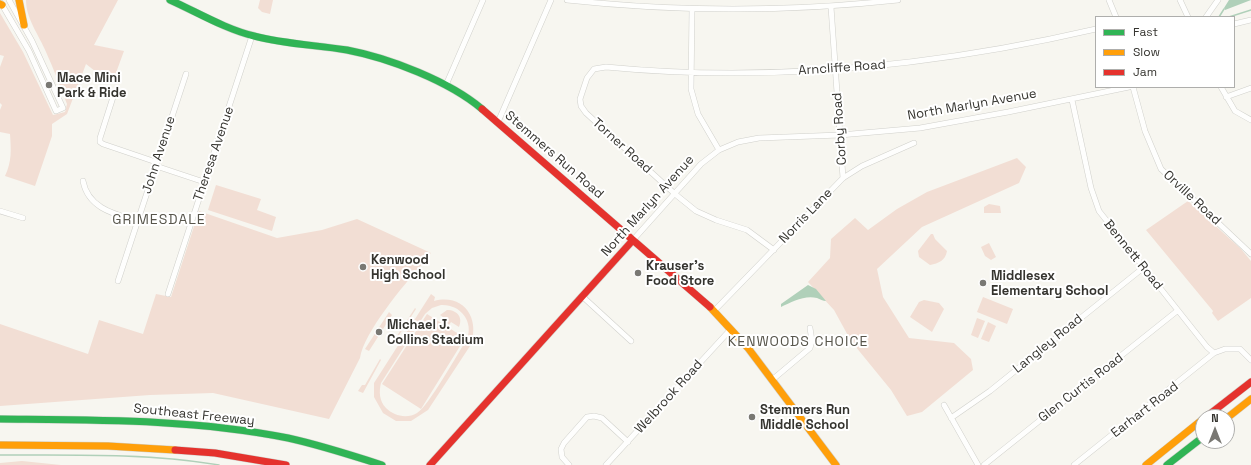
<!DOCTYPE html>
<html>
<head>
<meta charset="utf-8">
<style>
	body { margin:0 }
	#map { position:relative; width:1251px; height:465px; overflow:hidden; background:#f7f6f0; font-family:"Space Grotesk",sans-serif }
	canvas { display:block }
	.legend { position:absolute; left:1095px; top:16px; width:140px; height:72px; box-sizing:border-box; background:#fff; border:1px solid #aeaeac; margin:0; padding:5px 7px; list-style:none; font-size:12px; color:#35342f }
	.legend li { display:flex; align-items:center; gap:8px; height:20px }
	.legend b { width:20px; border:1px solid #aeaeac }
	.north { position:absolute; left:1195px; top:409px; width:40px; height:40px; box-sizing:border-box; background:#fff; border:1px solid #aeaeac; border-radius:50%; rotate:0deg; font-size:11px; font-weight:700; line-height:16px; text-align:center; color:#35342f }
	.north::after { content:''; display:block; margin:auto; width:14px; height:18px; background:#797873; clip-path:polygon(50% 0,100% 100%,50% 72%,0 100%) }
</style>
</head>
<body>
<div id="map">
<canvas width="1251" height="465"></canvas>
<ul class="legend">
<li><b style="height:5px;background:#30b455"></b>Fast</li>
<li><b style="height:5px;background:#ff9f0a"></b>Slow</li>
<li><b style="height:5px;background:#e5322d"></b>Jam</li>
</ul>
<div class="north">N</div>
</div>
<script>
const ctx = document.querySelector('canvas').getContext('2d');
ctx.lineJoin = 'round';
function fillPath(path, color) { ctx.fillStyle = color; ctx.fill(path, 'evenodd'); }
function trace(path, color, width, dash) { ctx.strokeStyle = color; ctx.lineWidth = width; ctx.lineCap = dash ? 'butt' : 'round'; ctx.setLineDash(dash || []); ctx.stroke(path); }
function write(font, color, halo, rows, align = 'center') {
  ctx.font = font + ' "Space Grotesk",sans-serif'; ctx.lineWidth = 4; ctx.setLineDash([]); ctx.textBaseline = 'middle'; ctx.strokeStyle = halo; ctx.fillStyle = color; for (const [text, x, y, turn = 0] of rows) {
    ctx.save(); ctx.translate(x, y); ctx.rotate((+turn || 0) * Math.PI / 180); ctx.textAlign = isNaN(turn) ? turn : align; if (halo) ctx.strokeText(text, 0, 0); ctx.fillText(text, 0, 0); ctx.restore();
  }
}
fillPath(new Path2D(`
	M26 0H118L94 45 124 51 113 81 109 82 86 64 67 114 52 124V136L35 186 5 176C12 161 11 150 10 134L0 132V110L2 105 0 103V67L4 56 0 55V13L23 52 53 115 65 112 67 104C60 87 54 69 46 52 39 35 26 19 26 0Z
	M260 0H273L270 14 262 12 258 8Z
	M1017 158 1026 167 1019 183 922 227 877 269 883 297 909 338 954 343 971 359 973 370 922 412 907 416 891 390 851 341 834 310 808 282 830 258 831 239 855 218 868 230 897 209 927 192Z
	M216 185 261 199 257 210 276 217 272 231 208 210Z
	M1188 201 1241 249 1251 261V298L1218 321 1212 313 1213 311 1146 230Z
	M989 204 1000 206 1001 213H984V207Z
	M199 211 277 238 322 230 357 219 431 253 420 261 422 264C404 285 364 332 360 358L329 419 213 393 150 395 0 406V324L88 354 99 320 143 334 156 294 171 297Z
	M931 234H933L935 239 947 251C945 261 939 263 930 265L919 257 918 251Z
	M989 243 996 257 991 260 985 256 981 247Z
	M431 294 435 297 434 301C464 293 481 319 470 346L428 410 411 421H396L383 413 374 397V383ZM441 305C460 304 474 321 467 339 458 353 428 407 417 413 407 419 394 416 386 408 379 401 379 391 381 383L425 314 432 308Z
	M983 297 1013 309 1007 324 977 312Z
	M924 300 939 303 944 309 932 332 910 317 919 302Z
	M415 308 416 309 392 346 391 345Z
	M447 310C458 310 463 318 459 327L451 322 449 325 446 323 447 320 440 315Z
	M389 312 392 315 369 351 365 349Z
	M427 314 465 338 421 409 382 384Z
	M977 318 985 321 978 338 971 335Z
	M988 322 996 326 989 342 981 339Z
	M380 359 381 360 363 393 358 391 362 385H365Z
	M22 461 61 465H0V463Z`), '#f2ded4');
fillPath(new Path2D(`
	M1229 0H1251L1225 10 1224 8Z
	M808 285 816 289 826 301C823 301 820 299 817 298 804 295 792 302 781 307V304Z`), '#b0d0b9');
trace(new Path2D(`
	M1219 17 1224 9
	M1229 17 1251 10
	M0 455C70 455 150 453 219 465`), '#b0d0b9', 1.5);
const street = new Path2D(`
	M567 0C678 12 788 12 898 0
	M1109 0 1116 17
	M1180 0 1188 17
	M1 3 29 51 56 111 63 108 32 41 9 0
	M831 7 843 178
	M692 9 691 89 698 114 719 150
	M1206 17 1218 0
	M1234 24 1251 20
	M446 85 483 0
	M1133 87 1145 131 1161 169 1251 254
	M1221 87 1235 111 1251 120
	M115 91 100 138V142L103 144 156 162
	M1226 97 1251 88
	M1072 100 1091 188 1099 211 1207 347 1214 353 1225 349H1240L1251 360
	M498 122 551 0
	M156 166 204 182
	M83 181C88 208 114 214 137 221
	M0 211 23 218
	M633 240 701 164 719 150 738 142 759 138 840 135 920 128 1008 112 1129 87
	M774 250 747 230 716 220 696 211 675 194 586 113 581 106 580 99 587 78 594 69 606 67C770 83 936 66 1096 29
	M118 281 186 74
	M168 294 252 36
	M583 297 631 341
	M714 311 843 178 862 166 914 143
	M772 380 810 348 812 341 810 328
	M944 405 978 465
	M951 418 990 391 1143 268
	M569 465 562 457 561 449 564 443 587 417 594 416 602 418 628 442
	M606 465 731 329
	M984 465 1177 311
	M1074 465 1214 353`);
const fast = new Path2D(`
	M170 0C197 12 225 29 254 36 284 44 316 45 347 50 389 58 449 81 482 109
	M0 419C96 420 194 419 288 438 320 445 351 455 382 465
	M1167 465 1203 437`);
const slow = new Path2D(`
	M19 0 24 25
	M0 4 2 5
	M710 307 748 348 836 465
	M1227 418 1251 399
	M0 445 108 446 175 450
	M1146 465 1203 419`);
const jam = new Path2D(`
	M482 109 710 307
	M1206 417 1251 382
	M175 450 215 453 286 465
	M430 465 633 240`);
trace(street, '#d0d0cb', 6);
trace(fast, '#d0d0cb', 8);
trace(slow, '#d0d0cb', 8);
trace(jam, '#d0d0cb', 8);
trace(street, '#fefefd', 5);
trace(fast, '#30b455', 7);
trace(slow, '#ff9f0a', 7);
trace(jam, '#e5322d', 7);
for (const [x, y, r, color] of [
	[49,85,4,"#797873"],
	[363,267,4,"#797873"],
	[638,273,4,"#797873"],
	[983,283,4,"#797873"],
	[379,332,4,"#797873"],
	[752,417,4,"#797873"]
]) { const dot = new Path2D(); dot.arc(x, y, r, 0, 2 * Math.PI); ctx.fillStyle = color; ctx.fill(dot); trace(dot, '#fff', 1.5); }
write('13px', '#35342f', '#fff', [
	["Arncliffe Road",842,68,-4],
	["North Marlyn Avenue",972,105,-10],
	["Corby Road",840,129,-94],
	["Torner Road",622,146,42],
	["Theresa Avenue",214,154,-71],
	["John Avenue",159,155,-72],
	["Stemmers Run Road",554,155,41],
	["Orville Road",1192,198,43],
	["North Marlyn Avenue",648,206,-48],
	["Norris Lane",806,216,-46],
	["Bennett Road",1133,255,51],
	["Langley Road",1048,344,-39],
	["Glen Curtis Road",1081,388,-38],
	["Welbrook Road",669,397,-48],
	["Earhart Road",1145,410,-38],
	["Southeast Freeway",194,415,6]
]);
write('bold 13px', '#35342f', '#fff', [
	["Mace Mini",57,78],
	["Park & Ride",57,93],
	["Kenwood",371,260],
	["High School",371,275],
	["Krauser's",646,266],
	["Food Store",646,281],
	["Middlesex",991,276],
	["Elementary School",991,291],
	["Michael J.",387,325],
	["Collins Stadium",387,340],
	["Stemmers Run",760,410],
	["Middle School",760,425]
], 'left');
ctx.letterSpacing = '1px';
write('14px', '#58564c', '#fff', [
	["GRIMESDALE",159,220],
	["KENWOODS CHOICE",798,342]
]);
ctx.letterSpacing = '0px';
</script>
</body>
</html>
